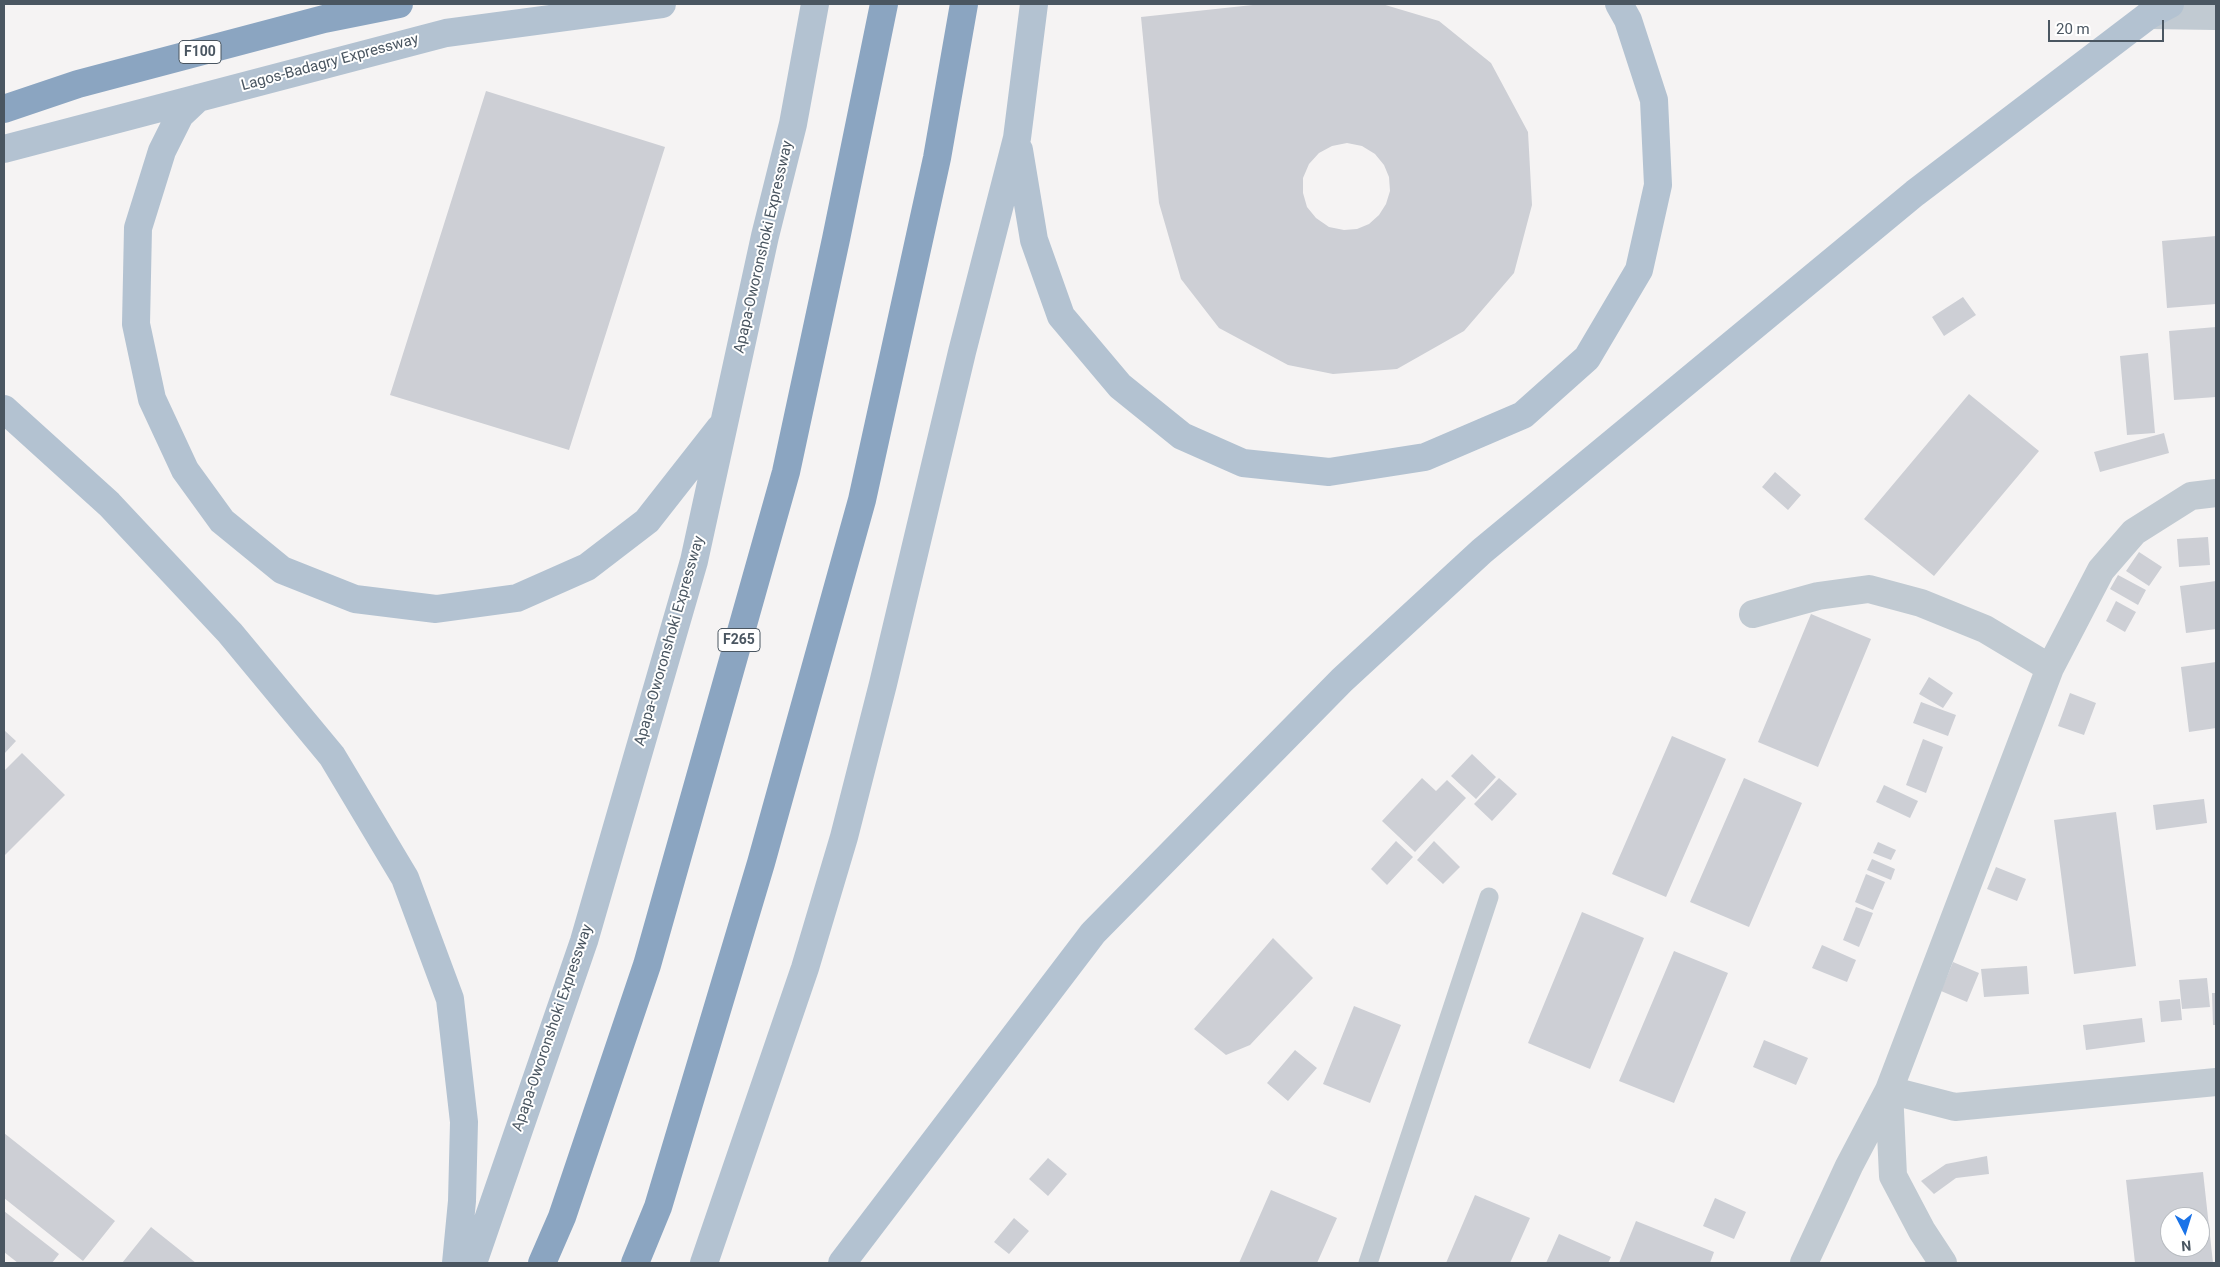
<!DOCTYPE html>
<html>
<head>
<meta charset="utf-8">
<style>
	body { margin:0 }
	#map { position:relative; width:2220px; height:1267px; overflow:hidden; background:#f5f3f3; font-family:Roboto,sans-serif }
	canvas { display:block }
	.frame { position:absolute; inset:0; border:5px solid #4a5661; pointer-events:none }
	.north { position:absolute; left:2160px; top:1207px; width:50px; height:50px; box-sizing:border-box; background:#fff; border:1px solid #b7bbc0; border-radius:50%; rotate:175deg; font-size:14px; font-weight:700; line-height:20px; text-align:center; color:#4a5661 }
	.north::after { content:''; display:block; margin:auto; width:18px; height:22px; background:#1a73e8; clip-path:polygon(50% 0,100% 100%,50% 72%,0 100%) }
	.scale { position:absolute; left:2048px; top:20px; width:116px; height:22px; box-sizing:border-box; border:2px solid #4a5661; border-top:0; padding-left:6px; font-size:15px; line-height:18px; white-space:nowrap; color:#4a5661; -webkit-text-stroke:4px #fff; paint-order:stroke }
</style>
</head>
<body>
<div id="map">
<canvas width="2220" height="1267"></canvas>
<div class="frame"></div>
<div class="north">N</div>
<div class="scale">20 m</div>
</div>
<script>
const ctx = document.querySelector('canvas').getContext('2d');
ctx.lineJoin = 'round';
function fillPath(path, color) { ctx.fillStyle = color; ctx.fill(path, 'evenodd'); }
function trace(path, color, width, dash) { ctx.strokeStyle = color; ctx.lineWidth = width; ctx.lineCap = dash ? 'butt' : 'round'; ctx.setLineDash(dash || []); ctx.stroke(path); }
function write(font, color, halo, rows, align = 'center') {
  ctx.font = font + ' Roboto,sans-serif'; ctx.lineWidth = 4; ctx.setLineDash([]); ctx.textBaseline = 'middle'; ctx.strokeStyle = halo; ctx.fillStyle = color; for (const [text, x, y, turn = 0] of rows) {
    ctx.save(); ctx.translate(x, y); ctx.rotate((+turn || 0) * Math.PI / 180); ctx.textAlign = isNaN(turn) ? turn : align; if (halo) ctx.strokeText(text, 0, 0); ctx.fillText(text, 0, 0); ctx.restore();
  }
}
fillPath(new Path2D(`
	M1262 4H1382L1439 21 1491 63 1528 132 1532 205 1514 273 1464 331 1397 369 1333 374 1288 365 1219 328 1181 279 1159 203 1141 17ZM1347 143 1362 146 1375 154 1384 165 1389 177 1390 191 1386 204 1379 215 1369 224 1357 229 1344 230 1329 227 1316 218 1307 207 1303 193V178L1309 164 1319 153 1332 146Z
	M486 91 665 147 569 450 390 395Z
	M2216 236V304L2167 308 2162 241Z
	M1963 297 1976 315 1944 336 1932 317Z
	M2216 327V397L2174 400 2169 331Z
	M2148 353 2155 433 2127 435 2120 356Z
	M1969 394 2039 451 1934 576 1864 519Z
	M2164 433 2169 453 2100 472 2094 452Z
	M1775 472 1801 495 1788 510 1762 487Z
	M2208 537 2210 565 2179 567 2177 539Z
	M2139 552 2162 567 2149 586 2126 571Z
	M2118 575 2146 590 2138 605 2110 589Z
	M2216 581V629L2186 633 2180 586Z
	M2116 601 2136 612 2125 632 2106 621Z
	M1811 614 1871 639 1818 767 1758 742Z
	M2216 662V728L2189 732 2181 667Z
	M1929 677 1953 693 1943 708 1919 694Z
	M2070 693 2096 703 2084 735 2058 726Z
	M1921 702 1956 715 1948 736 1913 723Z
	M4 730 16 741 4 754Z
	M1672 736 1726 759 1666 897 1612 874Z
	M1923 739 1943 747 1926 793 1906 785Z
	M22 753 65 795 4 856V771Z
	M1472 754 1496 777 1476 799 1451 776Z
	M1422 778 1436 791 1447 780 1466 798 1415 852 1382 821Z
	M1499 778 1517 794 1492 821 1474 804Z
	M1744 778 1802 803 1749 927 1690 902Z
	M1884 785 1918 801 1910 818 1876 802Z
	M2204 799 2207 823 2156 830 2153 805Z
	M2116 812 2136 966 2074 974 2054 820Z
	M1396 841 1413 857 1387 885 1371 869Z
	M1434 841 1460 867 1443 884 1417 860Z
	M1878 842 1896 850 1891 860 1873 853Z
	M1872 859 1895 869 1891 880 1867 870Z
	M1996 867 2026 879 2017 901 1987 889Z
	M1866 874 1885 882 1873 910 1855 902Z
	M1856 907 1873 913 1859 947 1843 940Z
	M1582 912 1644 938 1590 1069 1528 1043Z
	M1273 938 1313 978 1250 1045 1226 1055 1194 1029Z
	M1822 945 1856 960 1847 982 1812 968Z
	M1674 951 1728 973 1674 1103 1619 1081Z
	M1953 962 1979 973 1967 1002 1941 991Z
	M2027 966 2029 994 1984 997 1981 969Z
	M2207 978 2210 1007 2182 1009 2179 980Z
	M2212 993H2216V1025H2213Z
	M2180 999 2182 1020 2161 1022 2159 1001Z
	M1354 1006 1401 1025 1370 1103 1323 1084Z
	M2142 1018 2145 1042 2086 1050 2083 1025Z
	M1764 1040 1808 1058 1796 1085 1753 1067Z
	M1295 1050 1317 1068 1288 1101 1267 1083Z
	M4 1133 115 1221 83 1261 4 1198Z
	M1987 1156 1989 1174 1956 1178 1934 1194 1921 1181 1946 1164Z
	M1048 1158 1067 1174 1048 1196 1029 1179Z
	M2203 1172 2213 1263H2135L2126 1180ZM2170 1217H2200V1247H2170Z
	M1271 1190 1337 1218 1317 1263H1239Z
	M1475 1195 1530 1218 1510 1263H1446Z
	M1715 1198 1746 1212 1734 1239 1703 1226Z
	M4 1211 59 1254 52 1263H18L4 1252Z
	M1014 1218 1029 1231 1009 1254 994 1242Z
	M1636 1221 1714 1252 1710 1263H1619Z
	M151 1227 196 1263H122Z
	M1559 1234 1611 1257 1608 1263H1546Z`), '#cdcfd5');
trace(new Path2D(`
	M1368 1263 1489 897`), '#c1cad2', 19);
trace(new Path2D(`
	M2149 15 2216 16
	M1753 614 1818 596 1869 589 1921 603 1985 629 2050 668
	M1804 1263 1849 1166 1889 1090 2050 668 2101 570 2134 532 2191 496 2216 493
	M1943 1263 1922 1231 1893 1176 1889 1090 1955 1107 2216 1082`), '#c1cad2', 28);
trace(new Path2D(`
	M198 98 180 115 162 151 138 228 136 324 152 399 185 470 222 521 282 570 355 599 436 609 517 598 587 567 647 521 720 428
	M4 149 446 33 662 4
	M1019 150 1034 240 1061 316 1120 386 1182 436 1243 463 1329 472 1425 457 1523 415 1587 358 1639 270 1658 185 1654 100 1628 20 1619 4
	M4 409 109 504 230 633 332 756 405 878 450 999 464 1122 462 1201 456 1263
	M473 1263 584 941 694 561 765 236 793 124 815 4
	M704 1263 805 968 844 837 883 684 962 352 1017 138 1034 4
	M842 1263 1093 933 1342 680 1482 551 1915 193 2149 15 2170 4`), '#b3c2d1', 28);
trace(new Path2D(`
	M4 109 78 84 324 19 399 4
	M542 1263 562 1217 647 965 786 472 836 239 884 4
	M635 1263 658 1207 761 863 862 500 937 158 964 4`), '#8ba5c1', 28);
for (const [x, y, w] of [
	[200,52,42],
	[739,640,42]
]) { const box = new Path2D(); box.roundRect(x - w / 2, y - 11.5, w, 23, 4); ctx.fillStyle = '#fff'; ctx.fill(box); trace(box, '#4a5661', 1); }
write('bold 14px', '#4a5661', null, [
	["F100",200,52],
	["F265",739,640]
]);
write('15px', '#4a5661', '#fff', [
	["Lagos-Badagry Expressway",330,63,-15],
	["Apapa-Oworonshoki Expressway",764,247,-77],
	["Apapa-Oworonshoki Expressway",670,641,-74],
	["Apapa-Oworonshoki Expressway",553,1028,-71]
]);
</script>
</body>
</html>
